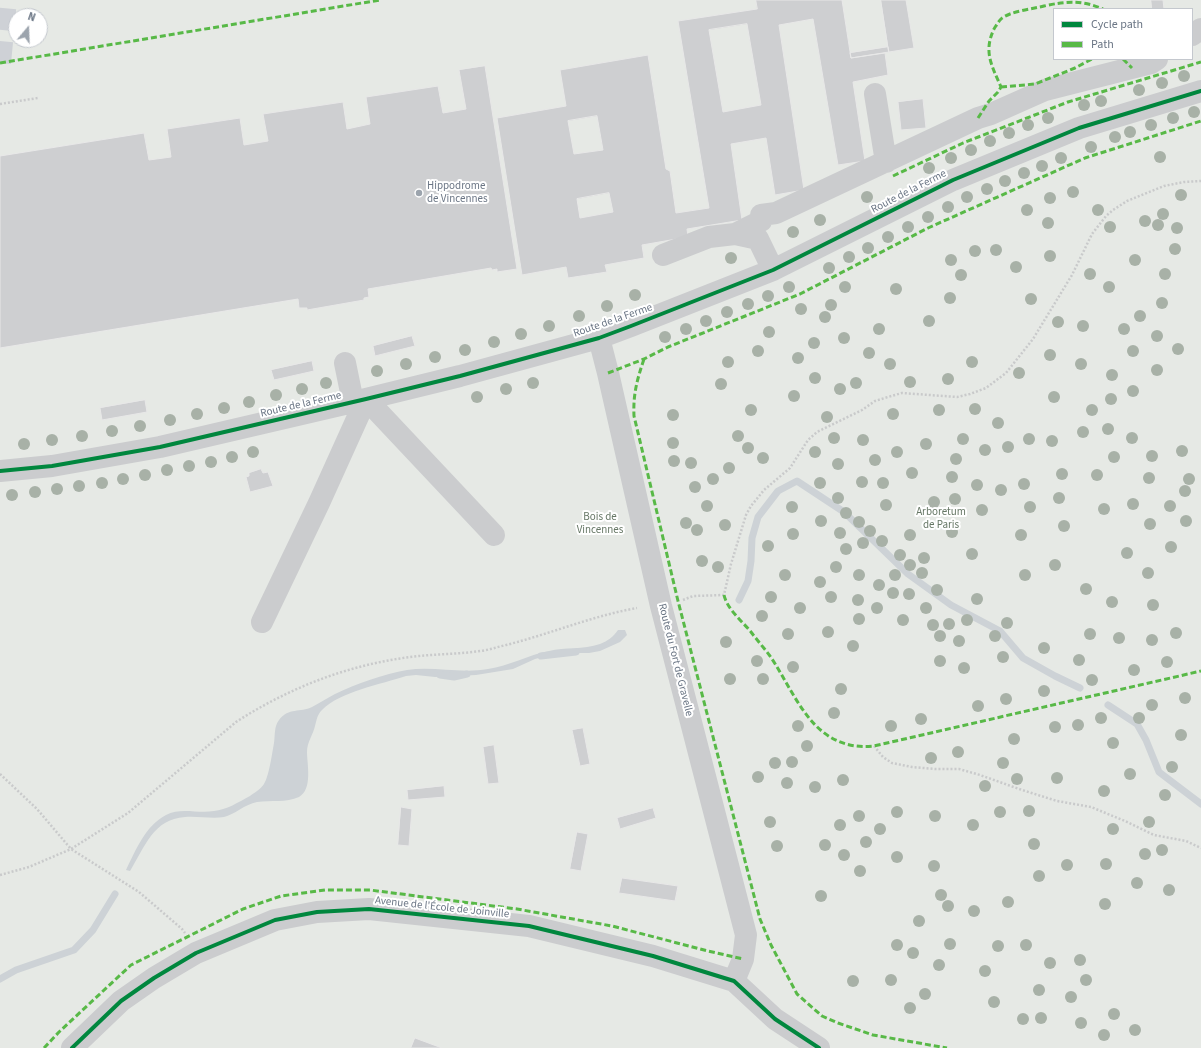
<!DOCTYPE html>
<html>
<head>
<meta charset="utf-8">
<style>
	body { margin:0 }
	#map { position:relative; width:1201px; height:1048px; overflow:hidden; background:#f8f8f8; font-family:"Source Sans 3",sans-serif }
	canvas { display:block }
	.legend { position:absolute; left:1053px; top:8px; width:140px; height:52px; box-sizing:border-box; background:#fff; border:1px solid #c4c8ce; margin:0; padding:5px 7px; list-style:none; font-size:12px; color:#6b7685 }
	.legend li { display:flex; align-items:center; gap:8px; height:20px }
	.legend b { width:20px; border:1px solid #c4c8ce }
	.north { position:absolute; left:8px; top:8px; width:40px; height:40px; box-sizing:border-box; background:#fff; border:1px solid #c4c8ce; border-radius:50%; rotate:19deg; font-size:11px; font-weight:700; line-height:16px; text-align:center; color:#6b7685 }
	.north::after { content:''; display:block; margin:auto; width:14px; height:18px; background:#9ca4ad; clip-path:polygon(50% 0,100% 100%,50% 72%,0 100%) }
</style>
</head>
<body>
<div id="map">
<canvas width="1201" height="1048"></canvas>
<ul class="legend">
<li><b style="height:5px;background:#00873e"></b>Cycle path</li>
<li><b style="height:5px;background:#58b947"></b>Path</li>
</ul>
<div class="north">N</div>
</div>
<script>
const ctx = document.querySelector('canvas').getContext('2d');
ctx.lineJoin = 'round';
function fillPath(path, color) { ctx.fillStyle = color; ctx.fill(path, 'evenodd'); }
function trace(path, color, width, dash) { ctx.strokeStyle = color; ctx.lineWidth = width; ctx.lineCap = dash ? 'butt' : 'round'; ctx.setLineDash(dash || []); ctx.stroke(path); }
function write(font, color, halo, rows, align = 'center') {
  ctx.font = font + ' "Source Sans 3",sans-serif'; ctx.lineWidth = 4; ctx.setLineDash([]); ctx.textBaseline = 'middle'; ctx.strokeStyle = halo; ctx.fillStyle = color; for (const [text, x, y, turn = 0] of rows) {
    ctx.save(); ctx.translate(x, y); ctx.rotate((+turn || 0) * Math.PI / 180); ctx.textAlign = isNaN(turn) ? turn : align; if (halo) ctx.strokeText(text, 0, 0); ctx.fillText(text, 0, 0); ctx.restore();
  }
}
fillPath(new Path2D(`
	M0 0H1201V1048H0ZM1054 9H1192V59H1054ZM16 16H40V40H16Z`), '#e6e9e5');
fillPath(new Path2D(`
	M618 630H625L627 635 620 642 600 651 589 653H557L535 659 513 669 476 675 435 677 416 675 406 676C382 684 339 692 322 710 317 715 317 719 315 726 313 735 307 742 307 752 307 764 313 789 299 797 286 803 271 800 257 802 245 804 234 815 224 817 212 819 198 816 185 817 153 819 145 847 130 871L126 870C136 850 145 826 166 815 181 807 198 814 214 811 226 810 239 802 250 796 254 793 261 789 264 784 269 776 272 754 274 743 275 736 274 726 279 720 289 707 300 713 312 707 320 703 327 698 335 694 356 684 384 674 407 670 434 666 461 674 488 669 509 666 528 655 549 651 565 647 583 650 600 644 608 641 613 637 618 630Z`), '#cdd2d6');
trace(new Path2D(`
	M739 600 748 581 751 561 752 538 758 517 778 491 797 481 844 512 908 574 951 605 1000 631 1023 658 1055 676 1080 688
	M541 656 576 652
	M440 675 454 677 467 674
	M1108 705 1137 724 1146 740 1159 772 1201 804
	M0 979 16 970 74 950 93 930 115 894`), '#cdd2d6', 7);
const building = new Path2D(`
	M756 0H842L851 58 885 53 888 75 853 82 865 161 838 165 813 19 779 25 804 190 775 195 766 138 731 144 742 220 687 229 688 237 642 245 644 258 605 265 607 272 568 278 566 267 522 275 497 118 566 106 560 70 648 55 666 169 670 171 676 213 709 208 678 21 757 9ZM747 24 761 105 723 112 709 30ZM597 116 603 150 574 154 568 121ZM609 193 613 212 580 218 577 199Z
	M881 0H906L914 48 889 52Z
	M1151 0H1163L1164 9H1152Z
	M888 47 889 52 851 58 850 53Z
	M485 66 517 269 497 272V269L492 270 491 268 368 289 369 297 364 298V300L307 310V308H299L298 299 0 348V156L144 133 149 160 171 157 167 129 240 118 244 145 268 141 263 114 343 102 347 129 370 124 366 97 438 86 443 113 466 109 459 70Z
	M923 99 926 128 901 130 898 102Z
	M412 336 415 346 375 356 373 346Z
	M312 361 314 371 274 380 271 370Z
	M145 400 147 412 102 420 100 408Z
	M261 469 263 473 268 472 273 486 250 492 246 477 249 476V473Z
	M583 728 590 764 580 766 572 730Z
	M494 745 499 783 488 784 483 747Z
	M444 786 445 797 408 800 407 790Z
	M401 807 412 809 409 846 398 845Z
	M653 808 656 818 620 829 617 818Z
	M577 832 588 834 581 871 570 869Z
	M622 878 678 886 675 901 619 893Z
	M415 1038 442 1048H411Z`);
fillPath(building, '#cecfd1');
trace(building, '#e8e8e8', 1);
trace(new Path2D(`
	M0 63 6 0`), '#ced1d6', 22, [22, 11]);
trace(new Path2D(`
	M0 104 38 98
	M683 600 693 596 724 595 731 564 746 515 751 506 764 490 790 468 808 440 817 432 862 410 875 401 888 397 902 393 957 397 970 394 986 388 1006 373 1033 339 1072 275 1092 234 1106 216 1113 210 1127 201 1164 186 1184 182 1201 181
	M874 746 883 757 892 763 912 767 935 769H959L980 775 1022 790 1057 801 1091 807 1125 821 1154 835 1186 841 1201 848
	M0 774 37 809 71 849 139 892 182 929 185 933
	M0 875 29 867 71 849 128 813 236 722C292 686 353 663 419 656 439 654 460 654 480 651 489 650 497 647 506 645 550 634 592 616 637 608`), '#c9cacb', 2.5, [2, 2]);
trace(new Path2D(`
	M1192 35 1201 29
	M875 94 886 162
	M735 234 758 239 773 270
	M663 255 709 237 735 234 761 221V215L776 213 978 118 991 114 1045 90 1151 63 1157 59
	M599 338 608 373 661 606 746 935 743 959 734 981
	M345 363 353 402
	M0 471 52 466 160 447 366 399 460 376 599 338 631 326 773 270 953 180 1079 128 1201 91
	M262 622 319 503 366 399 494 535
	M72 1048 121 1001 154 978 196 953 275 920 317 912 369 909 529 926 653 956 734 981 775 1019 819 1048`), '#cbccce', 22);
trace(new Path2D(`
	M1123 59 1132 68
	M0 63 380 0
	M1001 87 1035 84 1075 68 1092 59
	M978 118 989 101 998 92 1001 87C992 66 983 52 994 29 996 26 998 22 1001 19 1010 11 1033 9 1044 6 1067 1 1082 0 1103 9
	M893 176 963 143 1068 102 1201 62
	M644 359C637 380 633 394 634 416L678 601 760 919 771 945 797 994 822 1016 838 1023 873 1035 947 1048
	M608 373 644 359 668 347 800 294 928 228 1085 158 1201 121
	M724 595C727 609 742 621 751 632 757 640 764 648 770 656 786 679 800 714 823 732 838 744 855 748 874 746L1201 671
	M44 1048 59 1032 131 965 243 909 281 896 325 890H370L517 909 612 926 708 951 743 959`), '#58b947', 3, [6, 3]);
trace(new Path2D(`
	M0 471 52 466 160 447 366 399 460 376 599 338 631 326 773 270 953 180 1079 128 1201 91
	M72 1048 121 1001 154 978 196 953 275 920 317 912 369 909 529 926 653 956 734 981 775 1019 819 1048`), '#00873e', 4);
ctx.fillStyle = '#a8b1a7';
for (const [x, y] of [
	[1184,76],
	[1162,83],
	[1139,90],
	[1101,101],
	[1084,105],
	[1194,112],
	[1048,118],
	[1173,118],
	[1028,125],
	[1151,125],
	[1130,132],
	[1009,133],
	[1115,137],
	[990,141],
	[1091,147],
	[971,150],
	[1160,157],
	[951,158],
	[1061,158],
	[1042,166],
	[929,168],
	[1024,173],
	[1005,181],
	[987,189],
	[1073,192],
	[1181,195],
	[867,197],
	[967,197],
	[1050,198],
	[948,207],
	[1027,210],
	[1098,210],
	[1163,214],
	[928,217],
	[820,220],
	[1145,221],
	[1048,223],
	[1158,225],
	[908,227],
	[1110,227],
	[1177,228],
	[793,232],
	[888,237],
	[868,248],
	[1175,249],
	[996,250],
	[975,251],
	[1050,256],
	[849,257],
	[731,258],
	[951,260],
	[1135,260],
	[1016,267],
	[829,268],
	[1090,274],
	[1165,274],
	[961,275],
	[789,287],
	[845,287],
	[1109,287],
	[896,289],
	[635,295],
	[768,296],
	[950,298],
	[1031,299],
	[1162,303],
	[748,304],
	[831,305],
	[607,306],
	[801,309],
	[727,312],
	[579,316],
	[1140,316],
	[825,317],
	[706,321],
	[929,321],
	[1058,322],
	[549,326],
	[1083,326],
	[686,329],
	[879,329],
	[1124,329],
	[769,332],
	[521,334],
	[1157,336],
	[665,337],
	[844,338],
	[494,342],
	[814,343],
	[1178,349],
	[465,350],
	[758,351],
	[1133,351],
	[869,353],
	[1050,355],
	[435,357],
	[798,358],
	[728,362],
	[972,362],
	[406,364],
	[890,364],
	[1081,364],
	[1157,370],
	[377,371],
	[1019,373],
	[1112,375],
	[815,378],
	[948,379],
	[910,382],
	[326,383],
	[533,383],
	[856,383],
	[721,384],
	[302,389],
	[506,389],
	[840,389],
	[1133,391],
	[276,395],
	[794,396],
	[477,397],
	[1054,397],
	[1111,399],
	[249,402],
	[224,408],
	[975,409],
	[751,410],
	[939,410],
	[1092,410],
	[197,414],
	[893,414],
	[673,415],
	[827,417],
	[170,420],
	[998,423],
	[140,426],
	[1108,429],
	[112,431],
	[1083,432],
	[82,436],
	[738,436],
	[834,438],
	[1132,438],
	[963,439],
	[1029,439],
	[52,440],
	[863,440],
	[1052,441],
	[673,443],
	[24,444],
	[926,444],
	[1008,447],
	[748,448],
	[985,450],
	[1182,451],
	[253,452],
	[815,452],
	[897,452],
	[1152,456],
	[232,457],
	[1114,457],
	[763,458],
	[956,459],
	[875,460],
	[674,461],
	[211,462],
	[691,463],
	[838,464],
	[189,466],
	[729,468],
	[167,470],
	[912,473],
	[1062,474],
	[145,475],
	[1097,475],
	[952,477],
	[1149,478],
	[123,479],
	[713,479],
	[1189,479],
	[862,482],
	[102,483],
	[820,483],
	[883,483],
	[1024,484],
	[977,485],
	[79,486],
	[695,487],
	[57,489],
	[1001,490],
	[1185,491],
	[35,492],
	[12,495],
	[838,498],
	[1059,498],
	[955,499],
	[934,502],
	[1133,504],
	[886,505],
	[707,506],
	[1170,506],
	[792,507],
	[1030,507],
	[1104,509],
	[982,510],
	[846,513],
	[821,521],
	[1186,521],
	[859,522],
	[686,523],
	[1150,524],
	[725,525],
	[1064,526],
	[697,530],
	[870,531],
	[952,532],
	[840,533],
	[793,534],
	[910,535],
	[1021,535],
	[882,541],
	[863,543],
	[768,546],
	[1171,547],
	[846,549],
	[1127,553],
	[972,554],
	[900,555],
	[924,558],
	[702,561],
	[910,565],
	[1055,565],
	[718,567],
	[836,567],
	[922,573],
	[1148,573],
	[785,575],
	[859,575],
	[895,575],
	[1025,575],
	[820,582],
	[879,585],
	[1086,589],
	[937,590],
	[893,593],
	[909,594],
	[771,597],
	[831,597],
	[977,599],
	[858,600],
	[1112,602],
	[1153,605],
	[800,608],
	[877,608],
	[926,608],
	[762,616],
	[859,619],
	[903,620],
	[967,620],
	[1007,623],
	[949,624],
	[933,625],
	[828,632],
	[1176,633],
	[788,634],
	[1090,634],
	[940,636],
	[995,636],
	[1119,638],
	[1152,640],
	[959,641],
	[726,642],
	[853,646],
	[1044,648],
	[1003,657],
	[1079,660],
	[757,661],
	[940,661],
	[1167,662],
	[793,667],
	[964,668],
	[1134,670],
	[730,679],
	[763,679],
	[1092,680],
	[841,689],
	[1044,691],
	[1185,698],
	[1006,699],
	[1152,705],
	[978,706],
	[834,713],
	[1101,718],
	[1139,718],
	[921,719],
	[1078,725],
	[798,726],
	[891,726],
	[1055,727],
	[1181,735],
	[1014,739],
	[1113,743],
	[807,746],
	[958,752],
	[931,758],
	[792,762],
	[775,763],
	[1003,763],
	[1172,767],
	[1130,774],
	[758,777],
	[1057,778],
	[1017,779],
	[843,780],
	[787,783],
	[985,786],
	[815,787],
	[1104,791],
	[1165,795],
	[1029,811],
	[897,812],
	[1000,812],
	[859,816],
	[935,816],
	[770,822],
	[1149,822],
	[840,825],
	[973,825],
	[880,829],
	[1113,829],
	[866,842],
	[1034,844],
	[825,845],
	[777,846],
	[1162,850],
	[1145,854],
	[844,855],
	[897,857],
	[1106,864],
	[1067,865],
	[934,866],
	[860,871],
	[1039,876],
	[1137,883],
	[1169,890],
	[941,895],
	[821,896],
	[1008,902],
	[1105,904],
	[948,906],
	[974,911],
	[919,921],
	[950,944],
	[897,945],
	[1026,945],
	[998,946],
	[913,953],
	[1080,960],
	[1050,963],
	[939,965],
	[985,971],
	[891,980],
	[1086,980],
	[853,981],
	[1039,990],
	[925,994],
	[1071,997],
	[994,1002],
	[910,1008],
	[1114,1014],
	[1041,1018],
	[1023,1019],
	[1081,1023],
	[1135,1030],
	[1104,1035]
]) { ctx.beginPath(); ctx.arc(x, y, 6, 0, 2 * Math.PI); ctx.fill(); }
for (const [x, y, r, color] of [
	[419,193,4,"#9ca4ad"]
]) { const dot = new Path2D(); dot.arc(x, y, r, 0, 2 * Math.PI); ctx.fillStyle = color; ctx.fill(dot); trace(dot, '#fff', 1.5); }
write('11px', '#6b7685', '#fff', [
	["Hippodrome",427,187],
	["de Vincennes",427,200]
], 'left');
write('11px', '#6b7685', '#fff', [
	["Route de la Ferme",909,192,-27],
	["Route de la Ferme",613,321,-19],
	["Route de la Ferme",301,405,-13],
	["Route du Fort de Gravelle",675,660,76],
	["Avenue de l'École de Joinville",442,908,6]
]);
write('11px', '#667765', '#fff', [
	["Arboretum",941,513],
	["de Paris",941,526],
	["Bois de",600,518],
	["Vincennes",600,531]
]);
</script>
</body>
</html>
